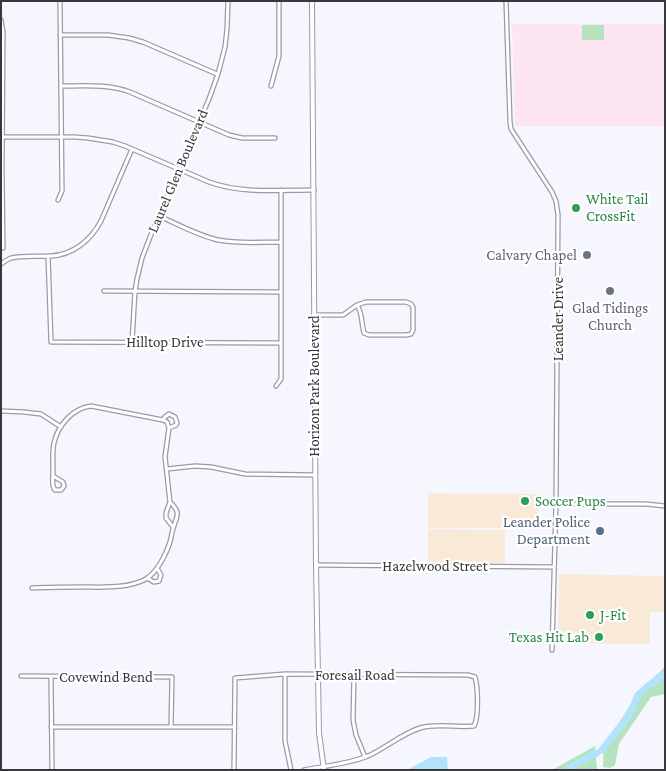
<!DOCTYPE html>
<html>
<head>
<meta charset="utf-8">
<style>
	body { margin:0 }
	#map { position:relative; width:666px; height:771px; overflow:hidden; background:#f6f6ff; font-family:"Crimson Pro",serif }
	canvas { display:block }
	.frame { position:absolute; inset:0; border:2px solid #38383c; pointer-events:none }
</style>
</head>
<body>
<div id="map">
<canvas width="666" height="771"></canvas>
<div class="frame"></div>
</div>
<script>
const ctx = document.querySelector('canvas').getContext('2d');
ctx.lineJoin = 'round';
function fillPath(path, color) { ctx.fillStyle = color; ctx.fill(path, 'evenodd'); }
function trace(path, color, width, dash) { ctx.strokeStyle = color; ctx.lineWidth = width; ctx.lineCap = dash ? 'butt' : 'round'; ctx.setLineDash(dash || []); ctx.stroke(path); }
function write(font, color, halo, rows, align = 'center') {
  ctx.font = font + ' "Crimson Pro",serif'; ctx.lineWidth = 4.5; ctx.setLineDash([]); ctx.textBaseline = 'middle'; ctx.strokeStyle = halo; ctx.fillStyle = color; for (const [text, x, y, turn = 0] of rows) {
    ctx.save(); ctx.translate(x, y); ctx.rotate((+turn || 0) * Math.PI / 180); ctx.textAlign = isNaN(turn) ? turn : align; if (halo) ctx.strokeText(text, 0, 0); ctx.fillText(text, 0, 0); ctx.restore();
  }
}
fillPath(new Path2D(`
	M428 493 538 494V528H428Z
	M428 529 505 530V563H428Z
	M559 574 665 576V612H650V644L558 643Z`), '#f9ead7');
fillPath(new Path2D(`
	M512 24H665V126H515Z`), '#fde5f1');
fillPath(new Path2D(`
	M582 25H604V40H582Z
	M665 667V694L651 697 619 744 615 765 610 768 603 767 604 745 615 729 639 691Z
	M595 746 597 769 552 770Z`), '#b6e2c0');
fillPath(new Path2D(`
	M431 757H447L448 770H407Z`), '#b3e3fa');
trace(new Path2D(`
	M602 750 630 714 638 695 648 686 665 674
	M567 770 577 763 597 753`), '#b3e3fa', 7);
const minor = new Path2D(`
	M506 1 510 122 511 129 552 192 556 201 558 215 556 504 552 650
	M1 20 3 32 2 169 3 248
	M60 35H108L129 38 143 42 217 74
	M61 86C84 86 108 84 130 92L229 135 242 138H275
	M271 86 279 56V1
	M2 137H75L88 138 113 142 125 146 209 182C242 194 279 190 314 190
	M58 200 62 191 60 1
	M159 216C177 224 199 236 218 240 238 244 260 242 281 242
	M48 256 51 342 280 343
	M1 264C4 262 8 259 11 258 24 255 39 257 51 256 73 255 91 240 101 221L132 149
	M104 291 281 292
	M314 315H343L357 305C363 314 361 323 364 333L369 335H406L411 334 413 330V307L411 304 406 302H366L357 305
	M132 342 135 291 137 279 142 258 152 232 209 99 218 74 225 47 227 29 228 1
	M276 386 281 379V190
	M1 411 24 412 41 414 61 427
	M163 420 165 417 169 414 175 417 177 423 176 425 169 428
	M167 469 195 466 211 467 245 474 315 475
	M53 476 63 482 64 486 61 490H55C51 485 53 478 53 471 53 462 52 452 54 443 58 425 73 408 91 406L163 420 167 422 169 428 165 457 170 502 166 513V518L173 527
	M556 504H646L665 506
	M316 565 554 567
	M147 578 154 582 159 581 161 575 157 568
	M32 588C48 587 65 587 82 587 103 587 127 589 146 579 159 571 170 547 172 533 174 519 184 515 170 502
	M285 674V741L291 770
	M354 675 353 720 356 735 365 757
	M21 676 172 677 171 727
	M51 677 52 770
	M51 727H234
	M234 770 235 678 285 674 468 675 475 677C478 687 479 717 474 726 456 728 437 723 420 728 401 734 386 748 368 756 348 764 325 766 304 770`);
const tertiary = new Path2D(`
	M312 1 316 565 319 733 324 770`);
trace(minor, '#9b9aa5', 5.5);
trace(tertiary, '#9b9aa5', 6);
trace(minor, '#fff', 3);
trace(tertiary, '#fff', 4);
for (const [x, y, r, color] of [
	[576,208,5,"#2e9e5b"],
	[587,255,5,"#6b7280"],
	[610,291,5,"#6b7280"],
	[525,501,5,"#2e9e5b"],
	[600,531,5,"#5c6f8a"],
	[590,615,5,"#2e9e5b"],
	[599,637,5,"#2e9e5b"]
]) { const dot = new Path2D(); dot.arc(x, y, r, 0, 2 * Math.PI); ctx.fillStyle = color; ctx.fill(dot); trace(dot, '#fff', 2); }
write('15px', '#38383c', '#fff', [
	["Laurel Glen Boulevard",178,171,-67],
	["Leander Drive",558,319,-90],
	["Hilltop Drive",165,342],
	["Horizon Park Boulevard",314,386,-90],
	["Hazelwood Street",435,566],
	["Foresail Road",355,675],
	["Covewind Bend",106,677]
]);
write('15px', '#27864d', '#fff', [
	["White Tail",586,199],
	["CrossFit",586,216],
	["Soccer Pups",535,501],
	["J-Fit",600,615],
	["Texas Hit Lab",589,637,"right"]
], 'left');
write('15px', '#5b616d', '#fff', [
	["Calvary Chapel",577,255],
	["Glad Tidings",610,308,"center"],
	["Church",610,325,"center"]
], 'right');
write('15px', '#4e5e75', '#fff', [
	["Leander Police",590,522],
	["Department",590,539]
], 'right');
</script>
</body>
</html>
